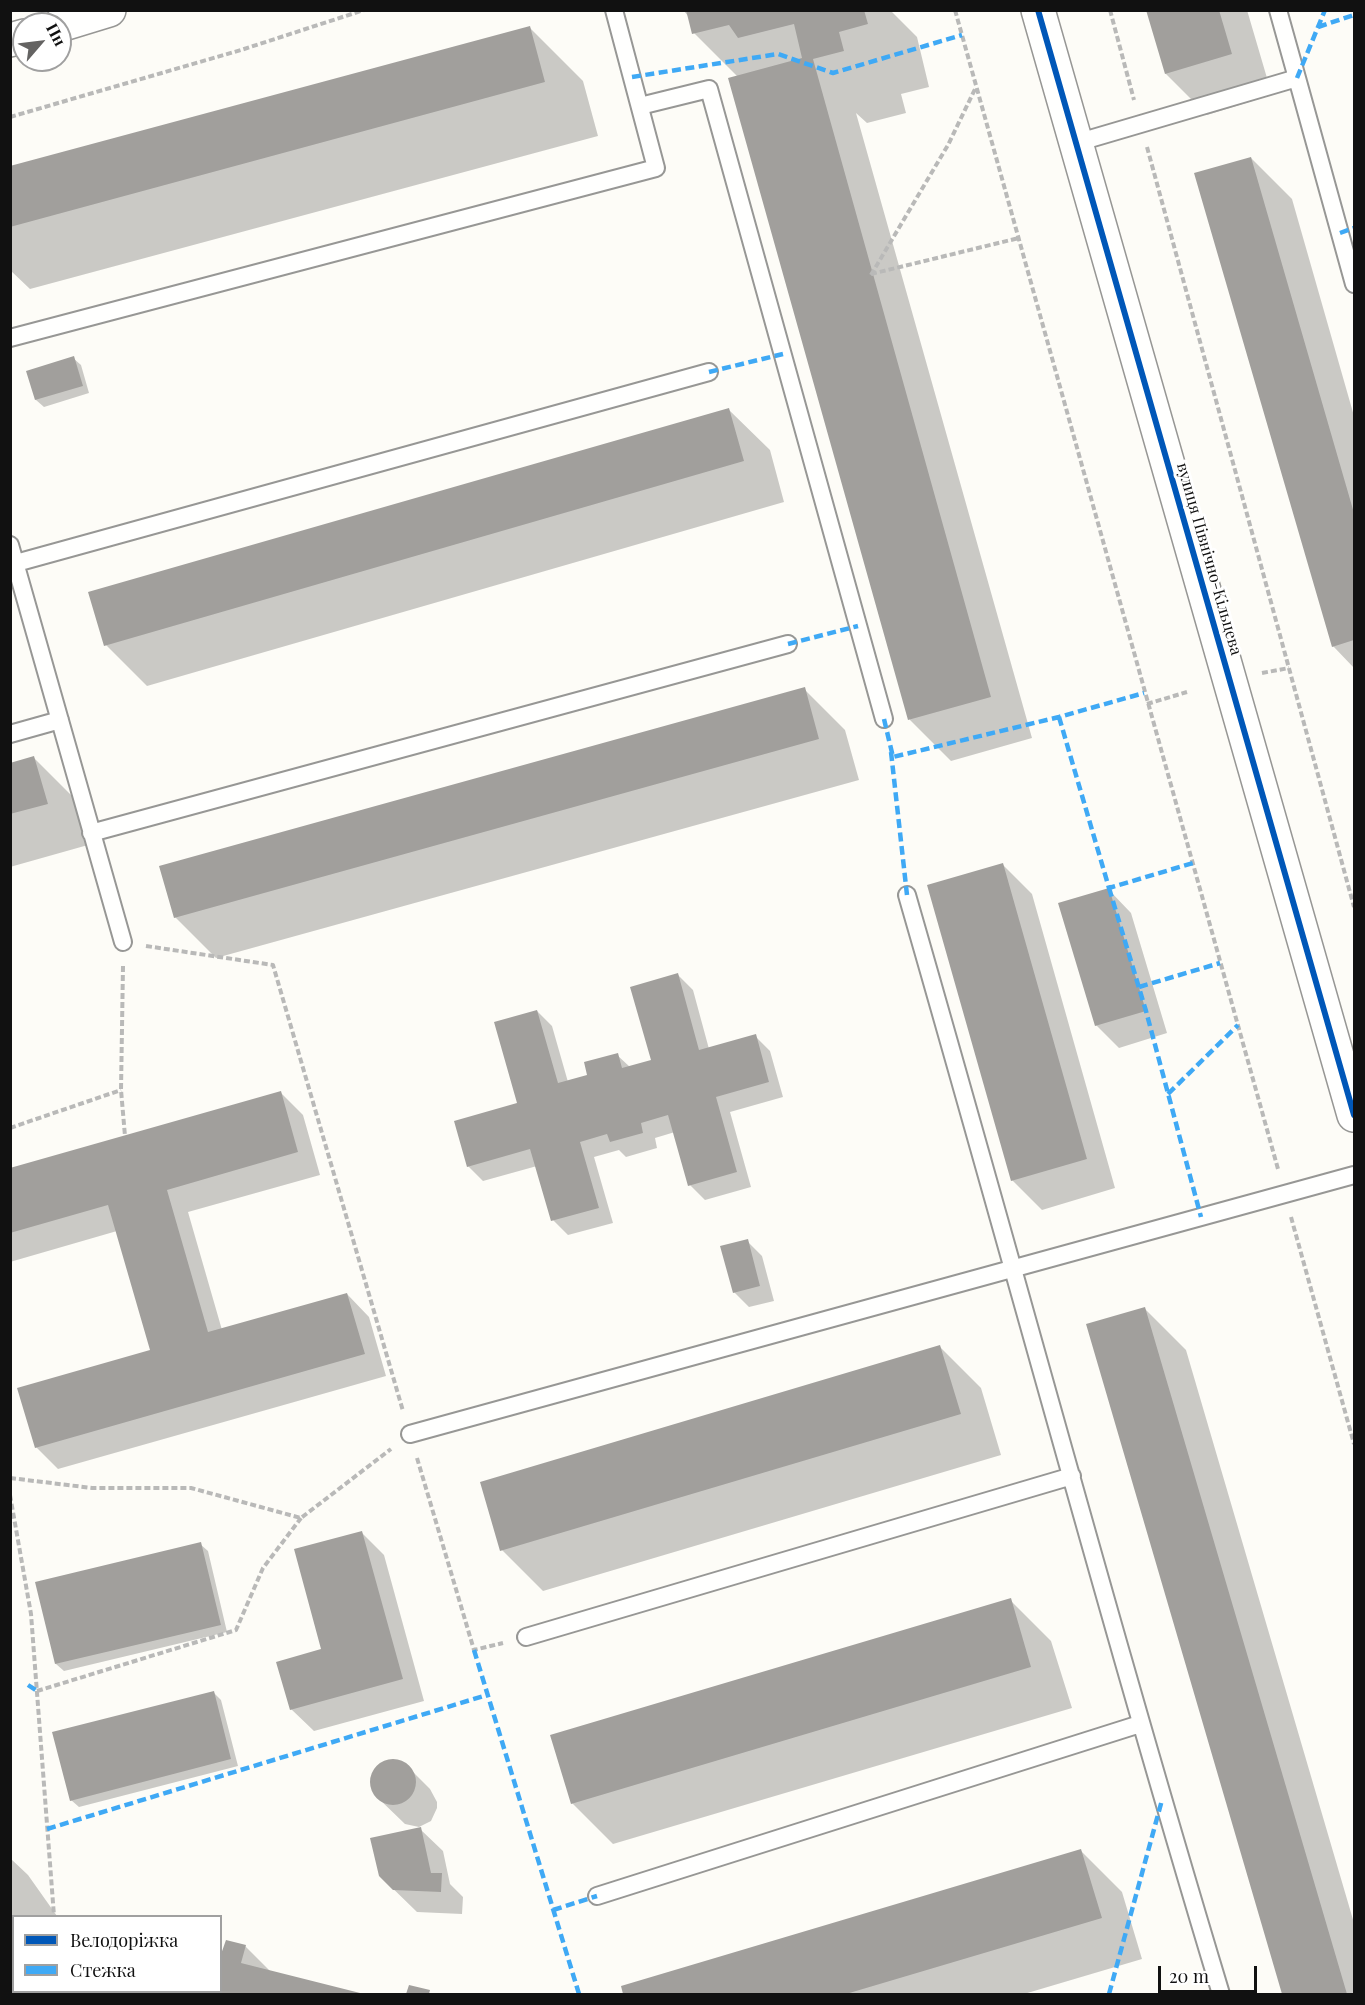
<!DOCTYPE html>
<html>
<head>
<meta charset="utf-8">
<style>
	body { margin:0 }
	#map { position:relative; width:1365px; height:2005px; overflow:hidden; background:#fdfcf7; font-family:"Playfair Display",serif }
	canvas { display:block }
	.frame { position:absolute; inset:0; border:12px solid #111; pointer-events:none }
	.legend { position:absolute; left:12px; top:1915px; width:210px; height:78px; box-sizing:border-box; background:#fff; border:2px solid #a0a0a0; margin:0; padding:8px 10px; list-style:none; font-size:18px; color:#111 }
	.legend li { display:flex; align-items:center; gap:12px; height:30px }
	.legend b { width:30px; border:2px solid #a0a0a0 }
	.north { position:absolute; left:12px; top:12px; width:60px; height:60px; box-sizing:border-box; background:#fff; border:2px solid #a0a0a0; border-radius:50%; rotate:62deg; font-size:16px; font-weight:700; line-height:24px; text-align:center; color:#111 }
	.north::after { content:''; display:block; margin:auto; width:21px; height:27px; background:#646362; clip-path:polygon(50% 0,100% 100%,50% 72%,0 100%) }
	.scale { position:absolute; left:1158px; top:1966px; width:99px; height:27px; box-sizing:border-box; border:3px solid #111; border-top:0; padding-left:8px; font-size:18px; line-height:21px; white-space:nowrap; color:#111; -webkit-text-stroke:4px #fff; paint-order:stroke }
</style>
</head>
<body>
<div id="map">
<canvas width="1365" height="2005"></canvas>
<div class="frame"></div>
<ul class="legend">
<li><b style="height:8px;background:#0057b8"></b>Велодоріжка</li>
<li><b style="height:8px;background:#3fa9f5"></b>Стежка</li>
</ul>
<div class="north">Пн</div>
<div class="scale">20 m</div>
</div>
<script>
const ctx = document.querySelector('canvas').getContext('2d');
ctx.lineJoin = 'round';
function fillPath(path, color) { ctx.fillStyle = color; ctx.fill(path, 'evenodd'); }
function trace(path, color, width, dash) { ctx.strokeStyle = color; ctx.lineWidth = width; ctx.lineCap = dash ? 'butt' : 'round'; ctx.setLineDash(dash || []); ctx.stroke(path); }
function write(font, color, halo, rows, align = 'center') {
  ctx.font = font + ' "Playfair Display",serif'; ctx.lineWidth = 6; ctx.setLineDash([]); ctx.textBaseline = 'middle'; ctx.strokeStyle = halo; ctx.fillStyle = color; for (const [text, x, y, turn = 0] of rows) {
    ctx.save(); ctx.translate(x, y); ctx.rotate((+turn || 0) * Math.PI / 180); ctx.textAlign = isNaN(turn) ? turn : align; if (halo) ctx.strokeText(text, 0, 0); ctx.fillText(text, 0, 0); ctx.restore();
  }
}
fillPath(new Path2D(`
	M683 10H890L917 37 929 87 901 94 906 113 867 123 856 113 1032 738 951 761 910 720 730 79 738 77 694 33 689 17Z
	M1148 10H1247L1272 95 1207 115 1166 74Z
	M530 28 583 81 598 136 30 289 10 270V168Z
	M1251 158 1292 199 1354 416V668L1333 646Z
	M73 358 81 365 89 393 44 407 36 400 28 372Z
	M728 409 770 450 784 502 147 686 106 645Z
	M804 689 845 730 859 780 216 958 175 917Z
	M34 758 75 799 88 845 10 867V764Z
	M1003 865 1032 894 1115 1188 1042 1210 1012 1180Z
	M1109 890 1131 913 1167 1033 1119 1048 1096 1025Z
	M678 975 693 990 709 1049 755 1036 770 1051 783 1097 730 1112 751 1187 705 1200 690 1185 675 1132 655 1138 657 1148 626 1157 619 1150 594 1157 613 1223 568 1235 553 1220 537 1166 483 1181 468 1166 519 1104 537 1011 552 1026 568 1082 589 1076 617 1055 630 1067 653 1061Z
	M281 1093 303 1115 320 1175 188 1212 222 1330 347 1294 369 1317 386 1376 58 1469 36 1447 152 1351 117 1231 10 1262V1170Z
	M747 1241 762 1256 774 1301 749 1307 734 1292Z
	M1145 1309 1186 1350 1354 1923V1994H1284L1088 1325Z
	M940 1347 981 1388 1001 1455 543 1591 502 1550Z
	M361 1532 384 1555 424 1701 314 1731 291 1709 323 1650Z
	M200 1544 208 1551 227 1632 64 1671 56 1664 37 1583Z
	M1010 1600 1051 1641 1072 1708 613 1844 572 1803Z
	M214 1693 221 1700 238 1766 79 1807 71 1800Z
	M393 1761 407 1766 430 1789 437 1802V1808L431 1821 419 1827 405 1824 377 1797 371 1784 375 1770 387 1762Z
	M420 1829 443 1851 450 1884 463 1897 462 1914 417 1912 380 1876Z
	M1081 1851 1122 1892 1142 1959 1024 1994H625L623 1987Z
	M10 1858 28 1875 57 1916H14V1958L10 1960Z
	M245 1946 271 1972 361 1994H139L140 1992H220Z`), '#0003');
fillPath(new Path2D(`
	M686 10H864L868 24 839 32 844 51 813 59 991 697 908 720 728 78 802 58 794 24 738 38 729 25 692 34Z
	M1146 10H1219L1232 54 1165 74Z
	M530 26 545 82 10 227V166Z
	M1251 157 1354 513V640L1332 647 1194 173Z
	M74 356 83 386 35 400 26 371Z
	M729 408 744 461 104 646 88 592Z
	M805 687 819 739 174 918 159 866Z
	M34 756 48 804 10 814V763Z
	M1003 863 1087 1159 1011 1181 927 885Z
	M1109 888 1146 1011 1095 1026 1058 903Z
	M678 973 699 1050 756 1034 769 1082 716 1097 737 1172 688 1186 668 1115 641 1123 643 1133 610 1142 607 1134 580 1142 599 1208 551 1221 530 1149 467 1167 454 1121 517 1103 494 1022 537 1010 558 1083 587 1075 584 1062 618 1053 622 1068 651 1060 630 987Z
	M281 1091 298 1152 167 1190 208 1332 347 1293 365 1354 35 1448 17 1388 150 1350 108 1205 10 1233V1168Z
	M748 1239 760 1286 733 1293 720 1246Z
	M1145 1307 1347 1994H1282L1086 1324Z
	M940 1345 961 1414 500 1551 480 1482Z
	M362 1531 403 1679 290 1710 276 1662 321 1649 294 1549Z
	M201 1542 221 1625 55 1664 35 1582Z
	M1011 1598 1031 1667 571 1804 550 1735Z
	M214 1691 231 1759 70 1801 52 1732Z
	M370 1782a23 23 0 1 1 46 0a23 23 0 1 1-46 0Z
	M421 1827 431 1873H442L441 1892 393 1890 379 1876 370 1838Z
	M1081 1849 1102 1918 846 1994H623L621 1986Z
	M226 1940 246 1945 241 1963 364 1994H138V1992H220V1957Z
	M409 1985 430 1990 429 1994H406Z`), '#a19f9c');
const service = new Path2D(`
	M1297 78 1354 284
	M640 106 709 89 884 719
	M1076 143 1297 78 1278 10
	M10 338 656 168 614 10
	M10 545 123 942
	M16 563 709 372
	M10 734 60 720
	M91 833 788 644
	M907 895C1013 1262 1111 1630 1221 1994
	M410 1434 1354 1175
	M526 1637 1072 1476
	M597 1896 1140 1724
	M13 1994 17 1992`);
const minor = new Path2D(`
	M1038 10 1354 1115
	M60 25 109 10
	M10 40 24 36`);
trace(service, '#979795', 20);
trace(minor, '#979795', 36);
trace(new Path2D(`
	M955 10 1278 1169
	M1110 10 1134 100
	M10 117 241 50 364 10
	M1147 147 1354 907
	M871 274 1019 238
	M871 275 948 145 976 87
	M1262 673 1289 668
	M1147 704 1187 692
	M146 946 273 965 403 1411
	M123 966 121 1090 125 1136
	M10 1128 121 1090
	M1291 1217 1354 1444
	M417 1458 474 1650 503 1643
	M10 1478 92 1488H191L301 1518 391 1449
	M10 1495 31 1614 54 1916
	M37 1691 236 1630 263 1568 301 1518`), '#b9b9b8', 4, [6, 3]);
trace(service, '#fffffe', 16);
trace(minor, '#fffffe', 33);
trace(new Path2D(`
	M1318 27 1354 15
	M632 77 778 54 833 73 962 35
	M1297 78 1325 10
	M1340 233 1354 228
	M709 372 783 354
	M788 644 858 626
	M1059 717 1109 888 1193 863
	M884 719 893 757 1059 717 1144 693
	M891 752 907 895
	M1109 888 1146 1011 1201 1217
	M1139 987 1220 963
	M1168 1094 1238 1025
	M474 1650 579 1994
	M28 1685 37 1691
	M47 1829 487 1695
	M553 1910 597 1896
	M82 1992 85 1994
	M1109 1994 1162 1800`), '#3fa9f5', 4.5, [9, 4.5]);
trace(new Path2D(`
	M1038 10 1354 1115`), '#0057b8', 6);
write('16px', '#111', '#fff', [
	["вулиця Північно-Кільцева",1209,559,74]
]);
</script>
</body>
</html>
